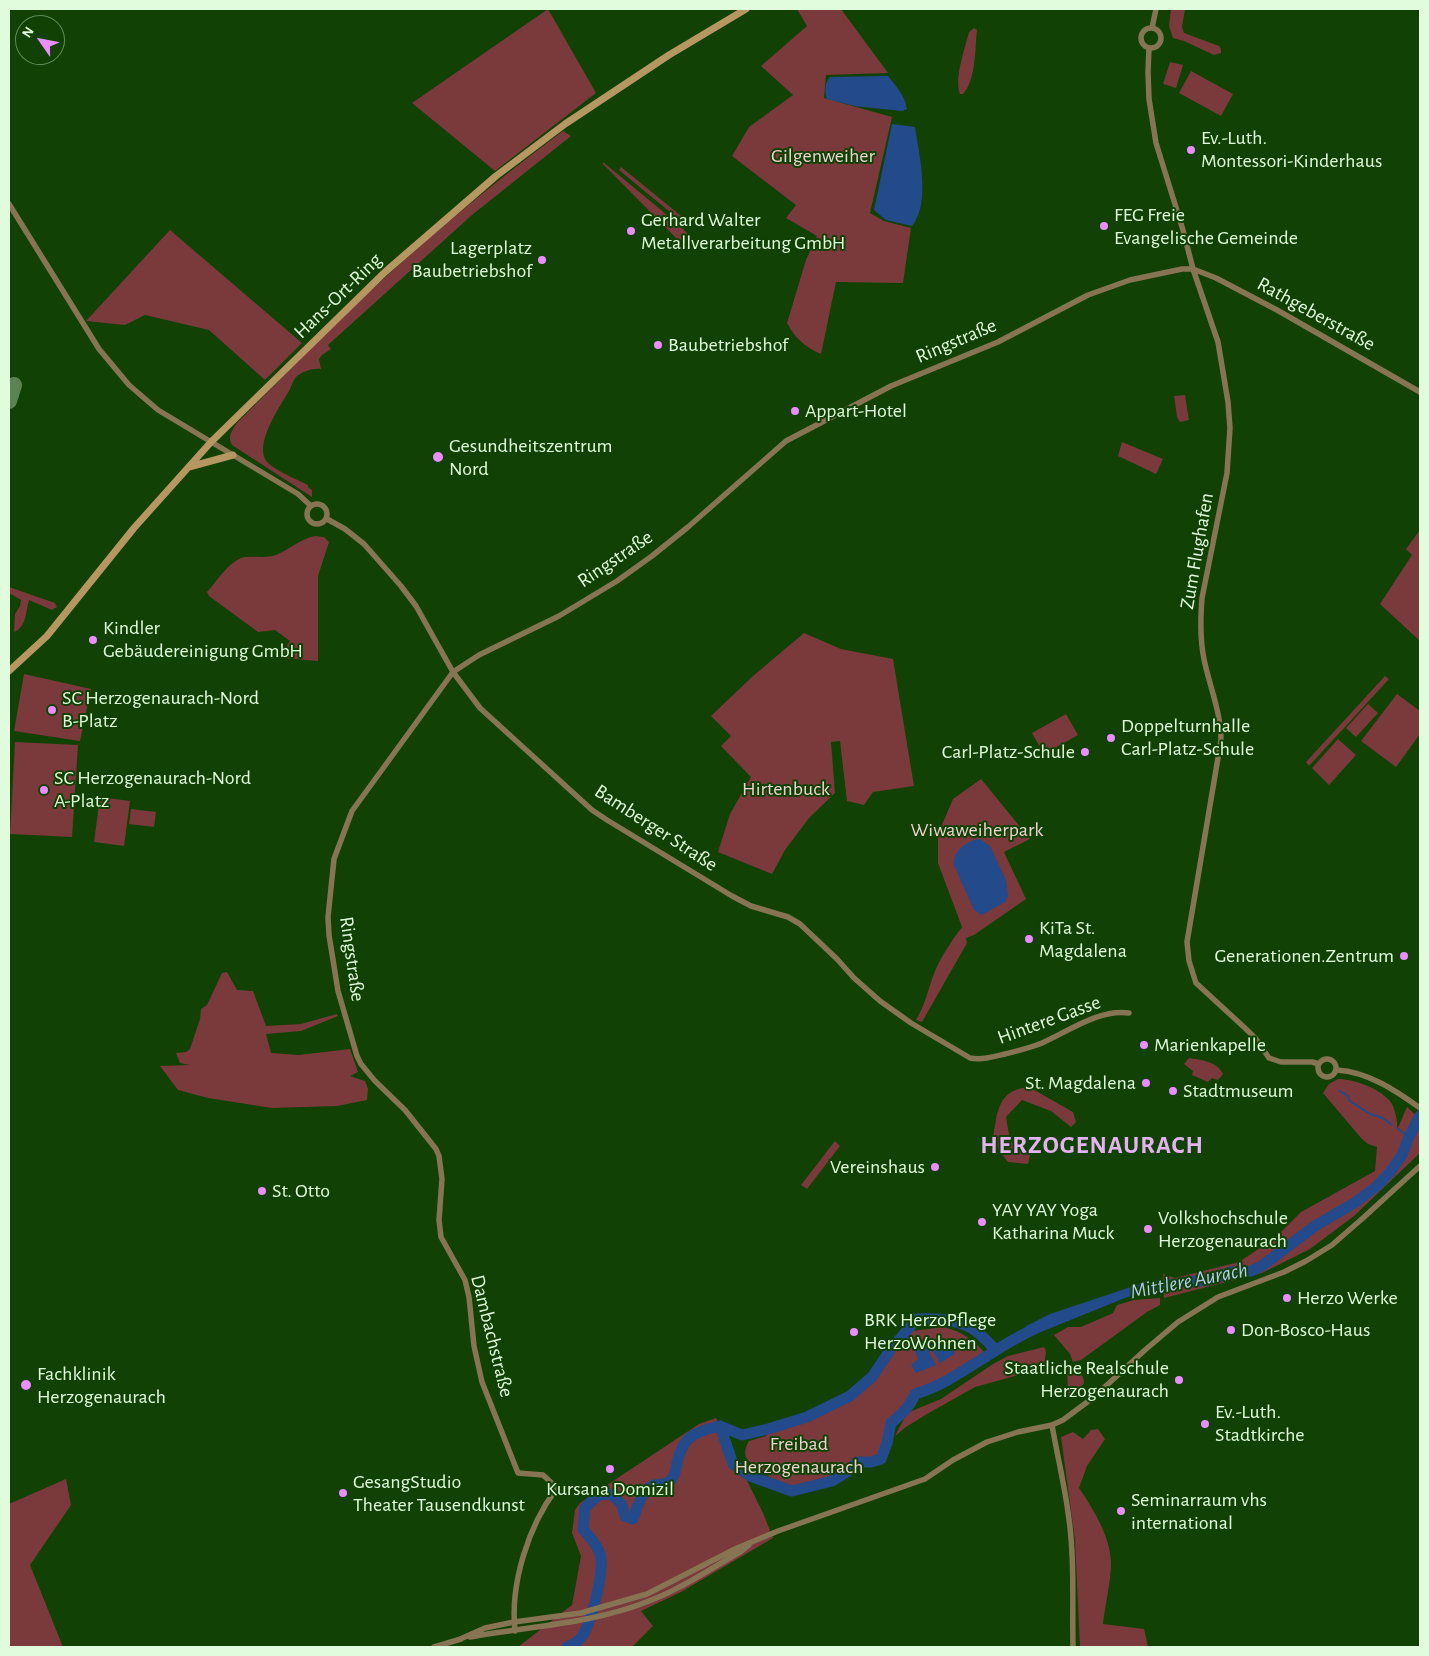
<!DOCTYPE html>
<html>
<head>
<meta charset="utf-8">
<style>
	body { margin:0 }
	#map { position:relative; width:1429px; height:1656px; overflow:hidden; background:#114105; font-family:"Alegreya Sans",sans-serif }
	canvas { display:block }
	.frame { position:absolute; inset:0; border:10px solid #e1fcdc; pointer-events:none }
	.north { position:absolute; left:15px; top:15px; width:50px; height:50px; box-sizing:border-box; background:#114105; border:1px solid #648c5b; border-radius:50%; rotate:303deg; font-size:14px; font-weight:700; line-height:20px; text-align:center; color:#e1fcdc }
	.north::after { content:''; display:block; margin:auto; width:18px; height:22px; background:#ea8dfd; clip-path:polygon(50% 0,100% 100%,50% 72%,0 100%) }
</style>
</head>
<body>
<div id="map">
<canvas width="1429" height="1656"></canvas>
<div class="frame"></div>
<div class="north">N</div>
</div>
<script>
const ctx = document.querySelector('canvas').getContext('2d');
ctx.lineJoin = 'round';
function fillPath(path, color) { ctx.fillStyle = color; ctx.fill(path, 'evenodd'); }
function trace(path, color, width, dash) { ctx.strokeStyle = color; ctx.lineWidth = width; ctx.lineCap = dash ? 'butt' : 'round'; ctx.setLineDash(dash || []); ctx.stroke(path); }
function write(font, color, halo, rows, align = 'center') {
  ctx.font = font + ' "Alegreya Sans",sans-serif'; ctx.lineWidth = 4; ctx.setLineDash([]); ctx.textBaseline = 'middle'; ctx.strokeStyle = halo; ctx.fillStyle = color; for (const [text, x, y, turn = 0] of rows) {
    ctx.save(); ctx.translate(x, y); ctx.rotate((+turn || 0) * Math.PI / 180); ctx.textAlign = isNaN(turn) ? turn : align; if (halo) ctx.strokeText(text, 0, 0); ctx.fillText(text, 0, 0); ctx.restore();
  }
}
fillPath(new Path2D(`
	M548 9 596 93 495 171 412 103Z
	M797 9H841L888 73 826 75 824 98 892 117 870 213 884 221 911 228 903 283 836 282 821 354C806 348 794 337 787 323L806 260 817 236 786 218 796 205 732 156 749 127 793 95 761 66 807 26Z
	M1171 9H1185L1182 27 1184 33 1219 46 1221 49V53L1214 55 1184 41 1173 38 1169 26Z
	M974 28 977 30C975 48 976 81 963 94H960C954 77 965 49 969 32Z
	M1170 62 1183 65 1176 88 1163 84Z
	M1191 71 1233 94 1221 116 1179 93Z
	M563 131 571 136 472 215 328 345 331 349 322 355 319 359 321 369C313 368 303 371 296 377 293 381 291 387 289 391 280 406 256 441 265 459 269 468 298 480 308 485V487L312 490V497L232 445C227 436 232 431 237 423 272 388 306 353 342 318 411 251 485 189 563 131Z
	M603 162 678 224 691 237 693 247 679 241 603 164Z
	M621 167 691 224 687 226 619 170Z
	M170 230 302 343 265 380 209 330 145 315 125 325 86 321Z
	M1185 395 1189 420 1180 422 1177 417 1174 396Z
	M1122 442 1163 459 1156 474 1118 456Z
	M1420 530V641L1380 604 1412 555 1406 549Z
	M315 536 324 537 329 542 318 576V661L284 658 282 653 290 641 275 630 258 632 209 596 207 592C217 581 227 564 241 558 251 555 265 559 276 555 290 549 300 539 315 536Z
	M9 587 55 603 57 607 52 610 29 600C26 611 26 628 14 632L15 614 20 606 21 600 9 593Z
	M804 633 841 649 893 659 914 786 873 792 864 805 847 801 840 741 831 742 835 793 809 818 785 850 772 874 718 852 730 814 751 777 721 746 731 736 711 716 753 676Z
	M24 674 91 689 80 741 14 731Z
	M1385 676 1389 679 1309 766 1306 762Z
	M1397 694 1420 711V734L1396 767 1361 741Z
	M1368 704 1378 713 1356 737 1346 728Z
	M1066 714 1078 735 1044 754 1032 733Z
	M1338 739 1356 755 1329 785 1312 768Z
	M15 742 78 745 72 837 10 834Z
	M981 779 1030 839 1004 852 1026 899 974 935 966 938 967 943 922 1022 916 1020C924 1007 927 994 932 979 938 961 950 943 962 927L938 863V834L953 799Z
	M100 797 130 801 124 846 94 842Z
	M131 809 156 812 154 827 129 824Z
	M227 972 237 990 253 991 266 1026 301 1024 337 1014 338 1016 301 1031 266 1034 271 1053 299 1055 350 1049 358 1072 350 1076 365 1081 368 1089 367 1100 337 1106 272 1108 208 1098 178 1090 160 1066 190 1065 180 1063 176 1053 186 1052 190 1049 200 1019 201 1009 207 1005 222 973Z
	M1189 1058C1201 1060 1217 1061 1223 1074L1218 1080 1212 1078 1208 1082 1192 1075 1193 1071 1184 1064Z
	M1338 1079C1354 1079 1378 1088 1389 1100 1395 1106 1398 1122 1397 1130L1407 1107 1420 1119V1153L1354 1216 1310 1249 1262 1273 1164 1298 1163 1274 1175 1278 1239 1262 1275 1238 1301 1212 1375 1171 1377 1147 1368 1144 1361 1138 1323 1093 1329 1084Z
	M1029 1087 1073 1112 1076 1122 1071 1127 1051 1111 1022 1100 1006 1117 1010 1141 1031 1151 1028 1164 1008 1162C1003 1155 996 1148 994 1139 993 1133 995 1126 996 1119 1000 1100 1007 1089 1029 1087Z
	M835 1141 840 1146 807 1189 801 1185Z
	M1160 1298V1305L1147 1312 1081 1360 1073 1362 1070 1354 1054 1335 1068 1327H1081L1113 1313 1117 1305 1134 1300Z
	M943 1327C961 1331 977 1341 987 1356 964 1372 942 1386 915 1394 911 1406 901 1415 891 1423L887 1443 881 1459 871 1462H857C841 1481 816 1486 792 1491 784 1487 748 1464 746 1457 744 1452 746 1446 749 1441L766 1436 768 1429 807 1417 850 1396 872 1377 905 1332Z
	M1044 1347 1046 1351 1044 1368 975 1387 927 1414 906 1427 895 1436 907 1413 941 1399 993 1364 1008 1356Z
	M1070 1366C1077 1371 1084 1373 1084 1383L1075 1393 1070 1394 1068 1393 1067 1368Z
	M716 1418 763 1513 773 1538 681 1592 641 1611 653 1626 632 1647H518L572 1605 581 1556 572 1533 575 1510 580 1503 699 1424Z
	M1098 1429 1105 1439 1087 1466 1079 1488C1094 1510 1112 1539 1111 1566 1110 1586 1105 1605 1103 1624L1144 1629 1148 1647H1080L1075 1540 1061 1437 1073 1432 1083 1439 1091 1430Z
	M66 1479 71 1505 30 1565 63 1647H9V1504Z`), '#7a393b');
fillPath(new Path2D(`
	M888 76C896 86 905 96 907 109L902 111 854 106 827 99C824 93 825 82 830 77Z
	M892 124 915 127C919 154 931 203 912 226L886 220 874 210Z
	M980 839 990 846 1006 880 1008 896 1005 902 982 915 974 910 954 865C952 851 968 840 980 839Z
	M1202 1274 1204 1284 1138 1294 1125 1298 1031 1336 1026 1326 1050 1314 1140 1284 1171 1279H1179Z
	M937 1339 942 1347 951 1345 955 1354 940 1363 933 1351 929 1352 936 1365 916 1373 911 1365 918 1359 915 1351Z`), '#234a8b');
trace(new Path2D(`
	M1340 1091 1348 1096 1350 1101 1370 1114 1383 1118 1392 1125
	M1397 1128 1409 1137`), '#234a8b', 2);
trace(new Path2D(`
	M1190 1282 1209 1280 1231 1272 1251 1271 1262 1266 1315 1226 1356 1202 1377 1186 1391 1171 1402 1155 1409 1137 1420 1116
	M720 1426 742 1435 768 1429 807 1417 850 1396 872 1377 891 1349 917 1319C936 1318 959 1319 976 1331 983 1336 989 1344 996 1350
	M567 1647C571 1645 577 1643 580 1639 591 1627 605 1570 600 1554 597 1544 589 1536 583 1529L585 1508 598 1495 612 1494 622 1505 625 1516 633 1519C637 1509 641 1492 652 1486 658 1483 665 1486 670 1481 675 1477 676 1469 677 1463 683 1436 694 1432 720 1426L733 1464 750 1476 792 1491 832 1481 850 1470 857 1462H871L881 1459 887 1443 891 1423C901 1415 911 1406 915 1394 942 1386 963 1371 987 1356 1005 1344 1023 1334 1042 1325`), '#234a8b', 11);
trace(new Path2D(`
	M9 401 14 385`), '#5a8351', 16);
trace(new Path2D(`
	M1152 28 1156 9
	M1141 38a10 10 0 1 1 20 0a10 10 0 1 1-20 0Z
	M1149 48 1148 72 1149 99 1156 143 1183 230 1193 269 1218 342 1228 402 1230 428 1227 473 1202 598C1200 622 1200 646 1206 668 1212 692 1221 716 1221 740L1187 942 1189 961 1196 983 1246 1029 1256 1039 1269 1058 1281 1062H1312L1319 1064
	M9 204 99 349 129 385 158 410 298 494 311 506
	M307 514a10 10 0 1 1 20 0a10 10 0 1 1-20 0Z
	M327 519 345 529 364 544 401 586 416 606 453 672 480 708 592 810 607 820 732 896 751 906 788 917 800 924 837 959 854 978 880 1001 911 1023 970 1058C982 1060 993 1057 1005 1054 1017 1051 1030 1048 1042 1043 1069 1031 1099 1009 1129 1013
	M1318 1068a9 9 0 1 1 18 0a9 9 0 1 1-18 0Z
	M1337 1070C1368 1072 1395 1090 1420 1108
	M1052 1425C1057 1454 1064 1483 1068 1512 1075 1557 1072 1602 1073 1647
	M515 1631C510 1584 528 1526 557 1488L543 1475 518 1473 482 1382 474 1346 469 1297 465 1280 441 1237 439 1220 442 1179 439 1156 436 1149 405 1110 375 1081 361 1064 357 1056 338 991 329 935 328 917 334 859 352 811 453 672 479 655 559 616 617 581 652 556 688 527 786 441 891 386 998 342 1088 295 1130 280 1182 269H1193L1216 278 1277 310 1420 392
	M470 1637C530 1626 592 1624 649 1601 681 1589 710 1569 740 1552L749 1545
	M458 1640 485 1628 514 1622 581 1613 647 1594 737 1548 778 1531 925 1479 953 1460 987 1442 1018 1432 1052 1425 1063 1420 1094 1397 1145 1350 1178 1322 1218 1297 1284 1272 1306 1261 1332 1245 1363 1218 1420 1166
	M434 1647 461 1639`), '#877453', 5.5);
trace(new Path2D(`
	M189 467 233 455
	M9 671 47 636 134 528 211 442 385 272 496 176 565 124 669 55 746 9`), '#b69761', 7);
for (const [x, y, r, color] of [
	[1191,150,5,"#ea8dfd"],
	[1104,226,5,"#ea8dfd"],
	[631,231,5,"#ea8dfd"],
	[542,260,5,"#ea8dfd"],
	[658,345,5,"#ea8dfd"],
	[795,411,5,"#ea8dfd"],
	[438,457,6,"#ea8dfd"],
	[93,640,5,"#ea8dfd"],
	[52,710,5,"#ea8dfd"],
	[1111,738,5,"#ea8dfd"],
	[1085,752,5,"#ea8dfd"],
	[44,790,5,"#ea8dfd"],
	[1029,939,5,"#ea8dfd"],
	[1404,956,5,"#ea8dfd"],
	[1144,1045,5,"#ea8dfd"],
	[1146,1083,5,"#ea8dfd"],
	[1173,1091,5,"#ea8dfd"],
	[935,1167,5,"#ea8dfd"],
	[262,1191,5,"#ea8dfd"],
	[982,1222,5,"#ea8dfd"],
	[1148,1229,5,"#ea8dfd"],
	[1287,1298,5,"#ea8dfd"],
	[1231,1330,5,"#ea8dfd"],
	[854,1332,5,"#ea8dfd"],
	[1179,1380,5,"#ea8dfd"],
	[26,1385,6,"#ea8dfd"],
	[1205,1424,5,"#ea8dfd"],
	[610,1469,5,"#ea8dfd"],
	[343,1493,5,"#ea8dfd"],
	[1121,1511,5,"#ea8dfd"]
]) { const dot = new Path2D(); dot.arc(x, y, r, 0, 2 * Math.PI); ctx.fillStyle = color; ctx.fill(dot); trace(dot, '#114105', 2); }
write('20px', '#e1fcdc', '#114105', [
	["Ev.-Luth.",1201,138],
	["Montessori-Kinderhaus",1201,161],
	["FEG Freie",1114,215],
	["Evangelische Gemeinde",1114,238],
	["Gerhard Walter",641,220],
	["Metallverarbeitung GmbH",641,243],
	["Lagerplatz",532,248,"right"],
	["Baubetriebshof",532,271,"right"],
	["Baubetriebshof",668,345],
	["Appart-Hotel",805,411],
	["Gesundheitszentrum",449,446],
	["Nord",449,469],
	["Kindler",103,628],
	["Gebäudereinigung GmbH",103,651],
	["SC Herzogenaurach-Nord",62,698],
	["B-Platz",62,721],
	["Doppelturnhalle",1121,726],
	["Carl-Platz-Schule",1121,749],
	["Carl-Platz-Schule",1075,752,"right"],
	["SC Herzogenaurach-Nord",54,778],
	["A-Platz",54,801],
	["KiTa St.",1039,928],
	["Magdalena",1039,951],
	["Generationen.Zentrum",1394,956,"right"],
	["Marienkapelle",1154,1045],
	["St. Magdalena",1136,1083,"right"],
	["Stadtmuseum",1183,1091],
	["Vereinshaus",925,1167,"right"],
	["St. Otto",272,1191],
	["YAY YAY Yoga",992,1210],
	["Katharina Muck",992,1233],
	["Volkshochschule",1158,1218],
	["Herzogenaurach",1158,1241],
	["Herzo Werke",1297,1298],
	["BRK HerzoPflege",864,1320],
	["HerzoWohnen",864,1343],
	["Don-Bosco-Haus",1241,1330],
	["Staatliche Realschule",1169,1368,"right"],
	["Herzogenaurach",1169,1391,"right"],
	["Fachklinik",37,1374],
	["Herzogenaurach",37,1397],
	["Ev.-Luth.",1215,1412],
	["Stadtkirche",1215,1435],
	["GesangStudio",353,1482],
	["Theater Tausendkunst",353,1505],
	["Kursana Domizil",610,1489,"center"],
	["Seminarraum vhs",1131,1500],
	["international",1131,1523]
], 'left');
write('20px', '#edd3d2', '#114105', [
	["Gilgenweiher",823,156],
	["Hirtenbuck",786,789],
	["Wiwaweiherpark",977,830],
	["Freibad",799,1444],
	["Herzogenaurach",799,1467]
]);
write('20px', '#e1fcdc', '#114105', [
	["Hans-Ort-Ring",338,296,-44],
	["Rathgeberstraße",1316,314,29],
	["Ringstraße",956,341,-23],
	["Zum Flughafen",1197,551,-80],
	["Ringstraße",615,559,-34],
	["Bamberger Straße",656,828,33],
	["Ringstraße",352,959,82],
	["Hintere Gasse",1049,1020,-20],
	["Dambachstraße",492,1336,76]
]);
write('italic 21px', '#b5ccf2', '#114105', [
	["Mittlere Aurach",1189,1281,-11]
]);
ctx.letterSpacing = '1px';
write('bold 25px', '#e5b2f0', '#114105', [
	["HERZOGENAURACH",1092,1145]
]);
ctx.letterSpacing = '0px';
</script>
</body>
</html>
